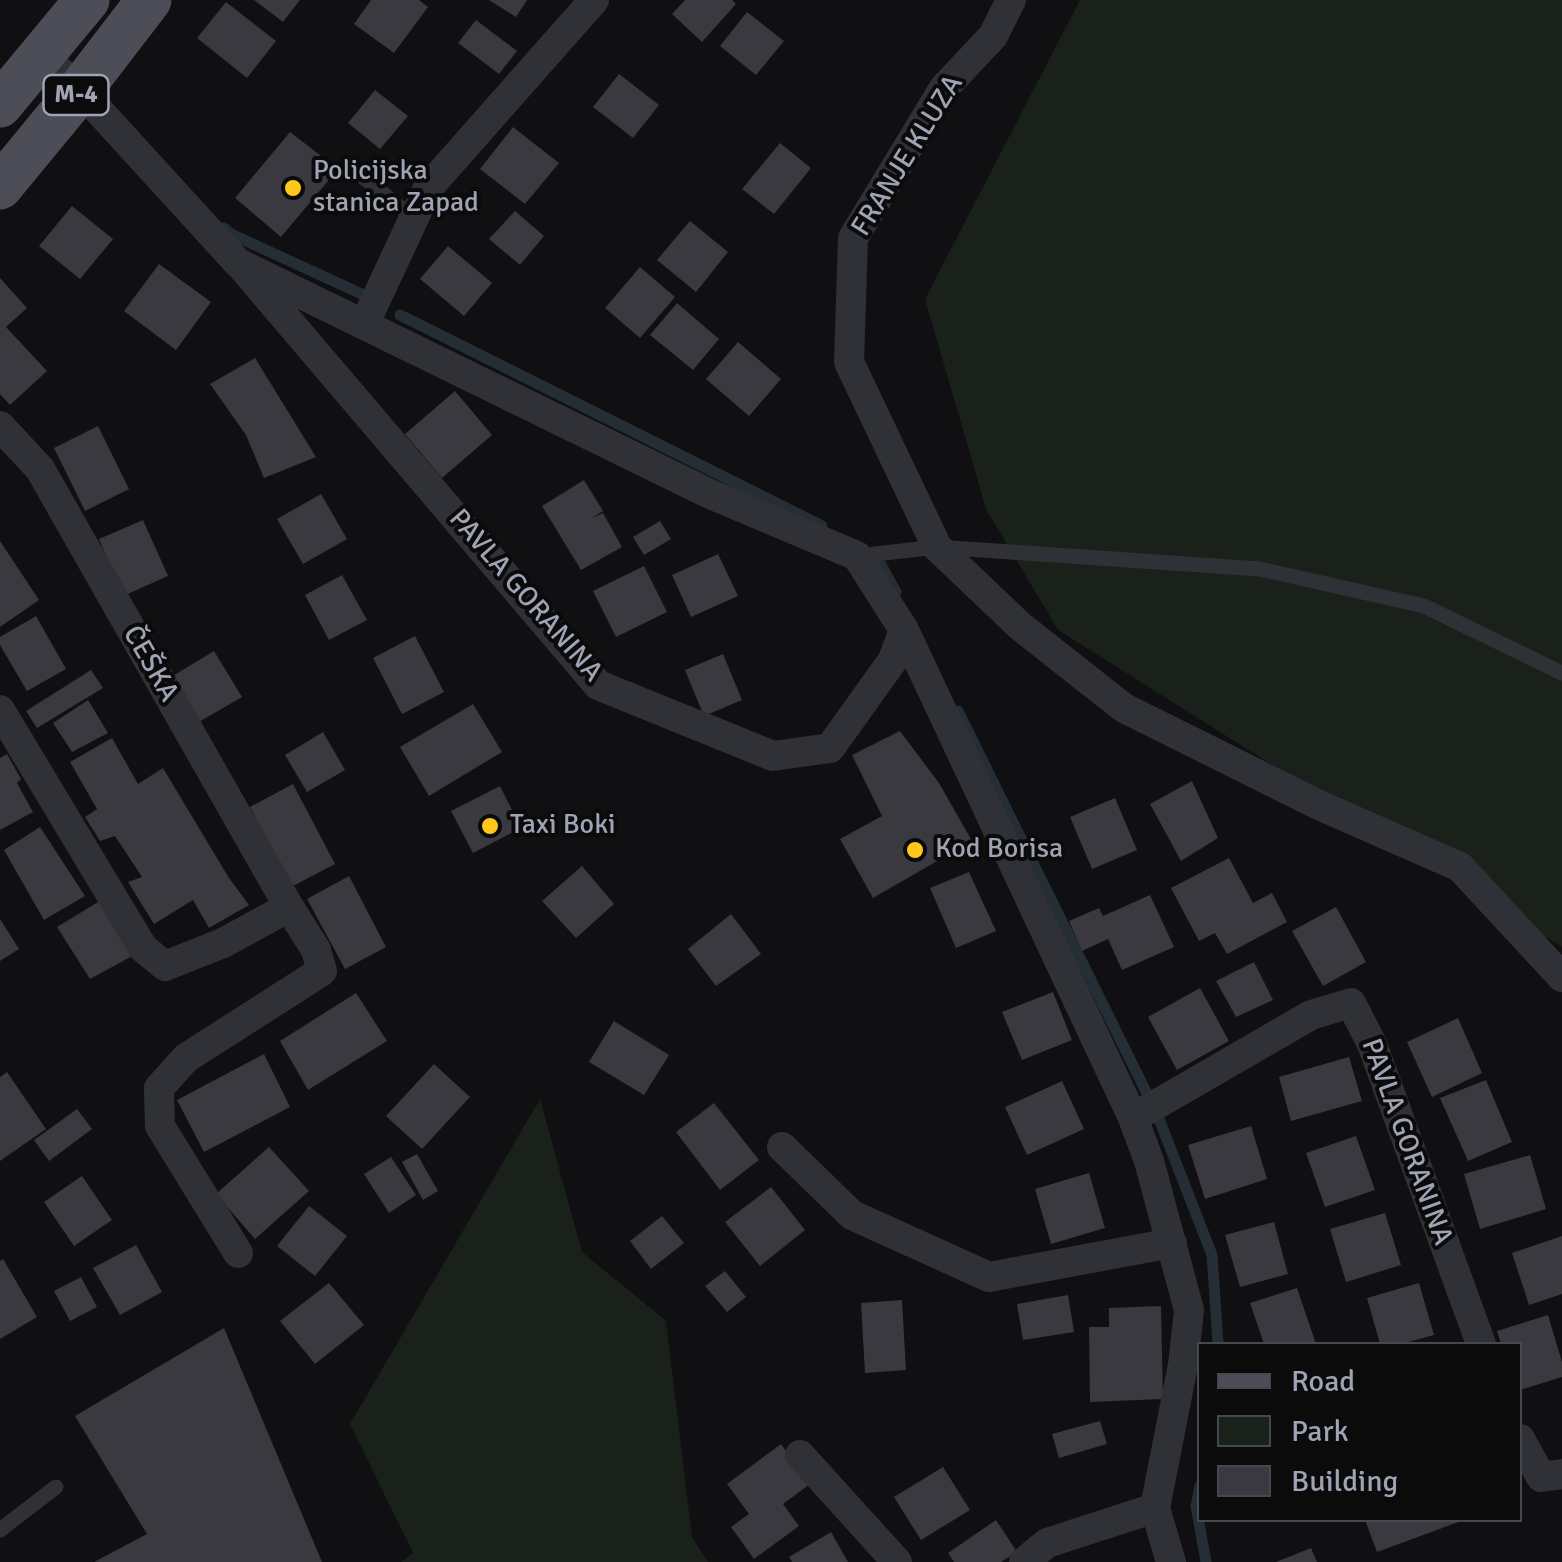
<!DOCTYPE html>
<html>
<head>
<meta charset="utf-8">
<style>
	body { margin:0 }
	#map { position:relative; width:1562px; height:1562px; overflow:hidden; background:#100f11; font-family:Signika,sans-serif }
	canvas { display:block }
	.legend { position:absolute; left:1197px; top:1342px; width:325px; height:180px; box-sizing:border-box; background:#0b0b0c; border:2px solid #46484f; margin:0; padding:12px 18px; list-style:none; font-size:30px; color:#9fa3b3 }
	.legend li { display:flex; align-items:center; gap:20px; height:50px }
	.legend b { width:50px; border:2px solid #46484f }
</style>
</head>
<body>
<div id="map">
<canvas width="1562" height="1562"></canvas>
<ul class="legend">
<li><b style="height:12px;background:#4c4d56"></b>Road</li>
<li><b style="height:28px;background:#1a211b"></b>Park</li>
<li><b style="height:28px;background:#39393f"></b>Building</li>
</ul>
</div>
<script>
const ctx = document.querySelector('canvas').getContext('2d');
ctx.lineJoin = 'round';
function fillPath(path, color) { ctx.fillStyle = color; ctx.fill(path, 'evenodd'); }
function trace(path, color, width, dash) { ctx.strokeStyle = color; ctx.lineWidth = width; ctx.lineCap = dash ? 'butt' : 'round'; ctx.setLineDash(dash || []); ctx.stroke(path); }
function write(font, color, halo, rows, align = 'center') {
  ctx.font = font + ' Signika,sans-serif'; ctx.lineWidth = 8; ctx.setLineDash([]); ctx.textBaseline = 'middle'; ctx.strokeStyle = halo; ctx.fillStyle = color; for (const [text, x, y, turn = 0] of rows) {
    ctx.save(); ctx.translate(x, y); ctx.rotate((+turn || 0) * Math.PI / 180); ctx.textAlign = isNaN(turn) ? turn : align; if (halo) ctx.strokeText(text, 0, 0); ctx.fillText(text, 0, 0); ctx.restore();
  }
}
fillPath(new Path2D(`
	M1080 0H1562V947L1058 630 986 509 925 299Z
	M540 1099 582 1252 666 1321 692 1537 708 1562H401L413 1553 350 1424Z`), '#1a211b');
trace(new Path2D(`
	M224 228 231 234 366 296
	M400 315 822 526
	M874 552 896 592
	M958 711 1157 1114 1212 1255 1218 1344
	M1200 1486 1196 1506 1206 1562`), '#252d35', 11);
fillPath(new Path2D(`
	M254 0H300L283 22Z
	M371 0H419L428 7 394 53 354 24Z
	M489 0H527L516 17Z
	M685 0H732L736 4 702 42 672 14Z
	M226 2 276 41 247 78 197 38Z
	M747 12 784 41 756 75 720 46Z
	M476 20 517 51 499 74 458 43Z
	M619 74 659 105 633 138 593 107Z
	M375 90 408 116 380 149 348 123Z
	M513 127 559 163 525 204 480 169Z
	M290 132 338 169 281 237 235 198Z
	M780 143 811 168 774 214 742 189Z
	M72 206 113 239 80 279 39 246Z
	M515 211 544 236 520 265 489 239Z
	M690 221 728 252 696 292 657 260Z
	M448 246 492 283 464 316 420 279Z
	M159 264 211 302 176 350 124 311Z
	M640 267 675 297 640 338 605 308Z
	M0 278 27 308 6 327 47 371 10 405 0 394Z
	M677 303 719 339 693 370 650 335Z
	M738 342 781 379 749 416 706 379Z
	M255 358 316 457 264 478 246 435 210 384Z
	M455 391 492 435 442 478 405 434Z
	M98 426 129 489 85 511 54 448Z
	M584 480 603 511 592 518 603 513 622 547 581 570 542 506Z
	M321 494 347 539 303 564 277 519Z
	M143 520 168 576 123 596 99 539Z
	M660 521 671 539 644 555 633 537Z
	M0 541 39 600 0 627Z
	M718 554 738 596 691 617 672 575Z
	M644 566 667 612 616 637 593 591Z
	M342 575 367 620 329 640 305 595Z
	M36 616 66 669 27 691 0 645V637Z
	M415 636 444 692 402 714 373 658Z
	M214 651 242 697 199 722 171 677Z
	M723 654 742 700 704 716 685 670Z
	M91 670 103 688 37 728 26 711Z
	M88 700 108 733 72 752 53 723Z
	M473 704 502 752 429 796 400 747Z
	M900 731 939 783 972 841 873 898 840 839 882 816 852 755Z
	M323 732 345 770 307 792 285 755Z
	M112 738 138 784 163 768 229 878 249 905 209 928 193 900 154 924 128 882 142 877 115 836 100 841 85 817 97 809 70 762Z
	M7 754 21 779 17 783 33 812 0 830V758Z
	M1192 781 1218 838 1181 861 1150 804Z
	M293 784 335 864 291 887 250 807Z
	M500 786 521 828 473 853 451 811Z
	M1115 798 1137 850 1092 869 1070 817Z
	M40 827 85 896 44 920 4 850Z
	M1229 858 1253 903 1272 893 1287 922 1227 954 1215 933 1199 941 1171 888Z
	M582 866 614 904 576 938 542 901Z
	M969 872 996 931 956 948 930 888Z
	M349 876 386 947 345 969 307 899Z
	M1150 895 1174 947 1122 970 1108 939 1082 951 1069 921 1099 908 1103 916Z
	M103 899 136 954 90 979 57 927Z
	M1336 907 1366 962 1323 986 1292 931Z
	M731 914 761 954 716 986 688 949Z
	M0 919 19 949 0 961Z
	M1254 962 1273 1000 1236 1017 1216 981Z
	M1200 988 1229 1041 1177 1070 1148 1017Z
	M1053 992 1072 1040 1022 1060 1002 1012Z
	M356 993 387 1041 308 1090 280 1041Z
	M1458 1018 1482 1073 1432 1097 1407 1042Z
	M614 1021 669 1055 644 1095 589 1062Z
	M264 1054 290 1107 204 1152 177 1100Z
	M1349 1057 1362 1101 1291 1121 1279 1077Z
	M434 1064 470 1097 422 1149 386 1116Z
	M7 1072 46 1129 0 1161V1077Z
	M1486 1080 1512 1142 1468 1161 1440 1098Z
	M1062 1081 1084 1129 1027 1155 1005 1107Z
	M714 1103 759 1160 720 1190 676 1132Z
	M77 1109 92 1129 49 1161 34 1140Z
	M1251 1126 1267 1179 1205 1199 1188 1145Z
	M1356 1136 1375 1190 1325 1207 1306 1153Z
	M269 1147 309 1191 255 1239 216 1194Z
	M417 1154 438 1191 423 1200 402 1162Z
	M1530 1155 1546 1209 1480 1229 1464 1174Z
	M391 1157 416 1195 389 1213 364 1174Z
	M1089 1173 1105 1228 1051 1244 1035 1189Z
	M82 1176 112 1220 74 1246 44 1202Z
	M771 1187 805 1230 760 1266 725 1222Z
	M309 1206 347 1236 315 1276 277 1246Z
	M1385 1213 1401 1265 1346 1282 1330 1229Z
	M662 1216 684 1243 651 1269 630 1241Z
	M1274 1222 1288 1274 1240 1287 1225 1235Z
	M1562 1236V1294L1529 1305 1512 1253Z
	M136 1245 162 1292 120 1315 93 1268Z
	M3 1259 37 1317 0 1339V1261Z
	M725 1271 746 1297 727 1312 705 1286Z
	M81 1277 97 1307 70 1321 54 1291Z
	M329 1283 364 1325 315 1364 280 1321Z
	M1419 1283 1434 1335 1401 1344H1380L1367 1298Z
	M1297 1288 1316 1344H1264L1250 1303Z
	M1068 1295 1074 1332 1023 1340 1017 1304Z
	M902 1300 906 1370 865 1373 861 1303Z
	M1161 1306 1163 1399 1090 1402 1089 1327H1109V1308Z
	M1548 1315 1562 1362V1377L1520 1390V1344H1501L1497 1331Z
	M224 1328 322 1562H94L147 1534 75 1416Z
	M1100 1421 1107 1444 1059 1458 1052 1434Z
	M781 1444 810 1484 783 1504 799 1526 754 1559 731 1527 749 1514 727 1484Z
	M943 1467 970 1510 921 1540 894 1497Z
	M996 1520 1017 1552 1001 1562H954L948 1553Z
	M1365 1520H1464L1377 1552Z
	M831 1532 848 1562H792L789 1557Z
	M1311 1548 1317 1562H1276Z`), '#39393f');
trace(new Path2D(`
	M358 173 413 218
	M857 556 937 547 1260 569 1424 606 1562 673
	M0 1530 56 1487`), '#303136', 15);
trace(new Path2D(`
	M1011 0 993 36 944 88 853 238 849 362 937 547 1020 626 1124 708 1321 806 1460 867 1562 977
	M43 56 80 90 238 263 710 494 857 556 904 630 1133 1118 1149 1161 1189 1310 1183 1365 1155 1508 1171 1562
	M244 269 598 685 773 756 830 748 893 660 904 630
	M364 325 428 188 594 0
	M0 426 40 469 289 907 223 943 165 966 143 948 0 710
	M1133 1118 1311 1015 1351 1003 1372 1044 1481 1344
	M782 1147 852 1215 989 1277 1172 1243
	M238 1253 160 1126 159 1088 186 1058 322 971 316 950 289 907
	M1520 1439 1541 1477 1562 1474
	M800 1455 897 1562
	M1024 1562 1047 1543 1155 1508`), '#303136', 30);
trace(new Path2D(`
	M0 105 87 0
	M0 187 80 90 149 0`), '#4c4d56', 45);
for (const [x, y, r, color] of [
	[293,188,10,"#ffc919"],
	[490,826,10,"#ffc919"],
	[915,850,10,"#ffc919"]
]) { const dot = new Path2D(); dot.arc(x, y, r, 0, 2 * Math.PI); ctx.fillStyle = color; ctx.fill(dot); trace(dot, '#0b0b0c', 4); }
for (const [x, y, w] of [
	[76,95,65]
]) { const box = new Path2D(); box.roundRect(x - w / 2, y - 20, w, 40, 8); ctx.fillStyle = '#0b0b0c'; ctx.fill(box); trace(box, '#9fa3b3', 2.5); }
write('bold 25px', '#9fa3b3', null, [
	["M-4",76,95]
]);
write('28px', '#9fa3b3', '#0b0b0c', [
	["FRANJE KLUZA",908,156,-58],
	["PAVLA GORANINA",525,596,49],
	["ČEŠKA",150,664,60],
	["PAVLA GORANINA",1406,1142,70]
]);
write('28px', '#9fa3b3', '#0b0b0c', [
	["Policijska",313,172],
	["stanica Zapad",313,204],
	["Taxi Boki",510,826],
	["Kod Borisa",935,850]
], 'left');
</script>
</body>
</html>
